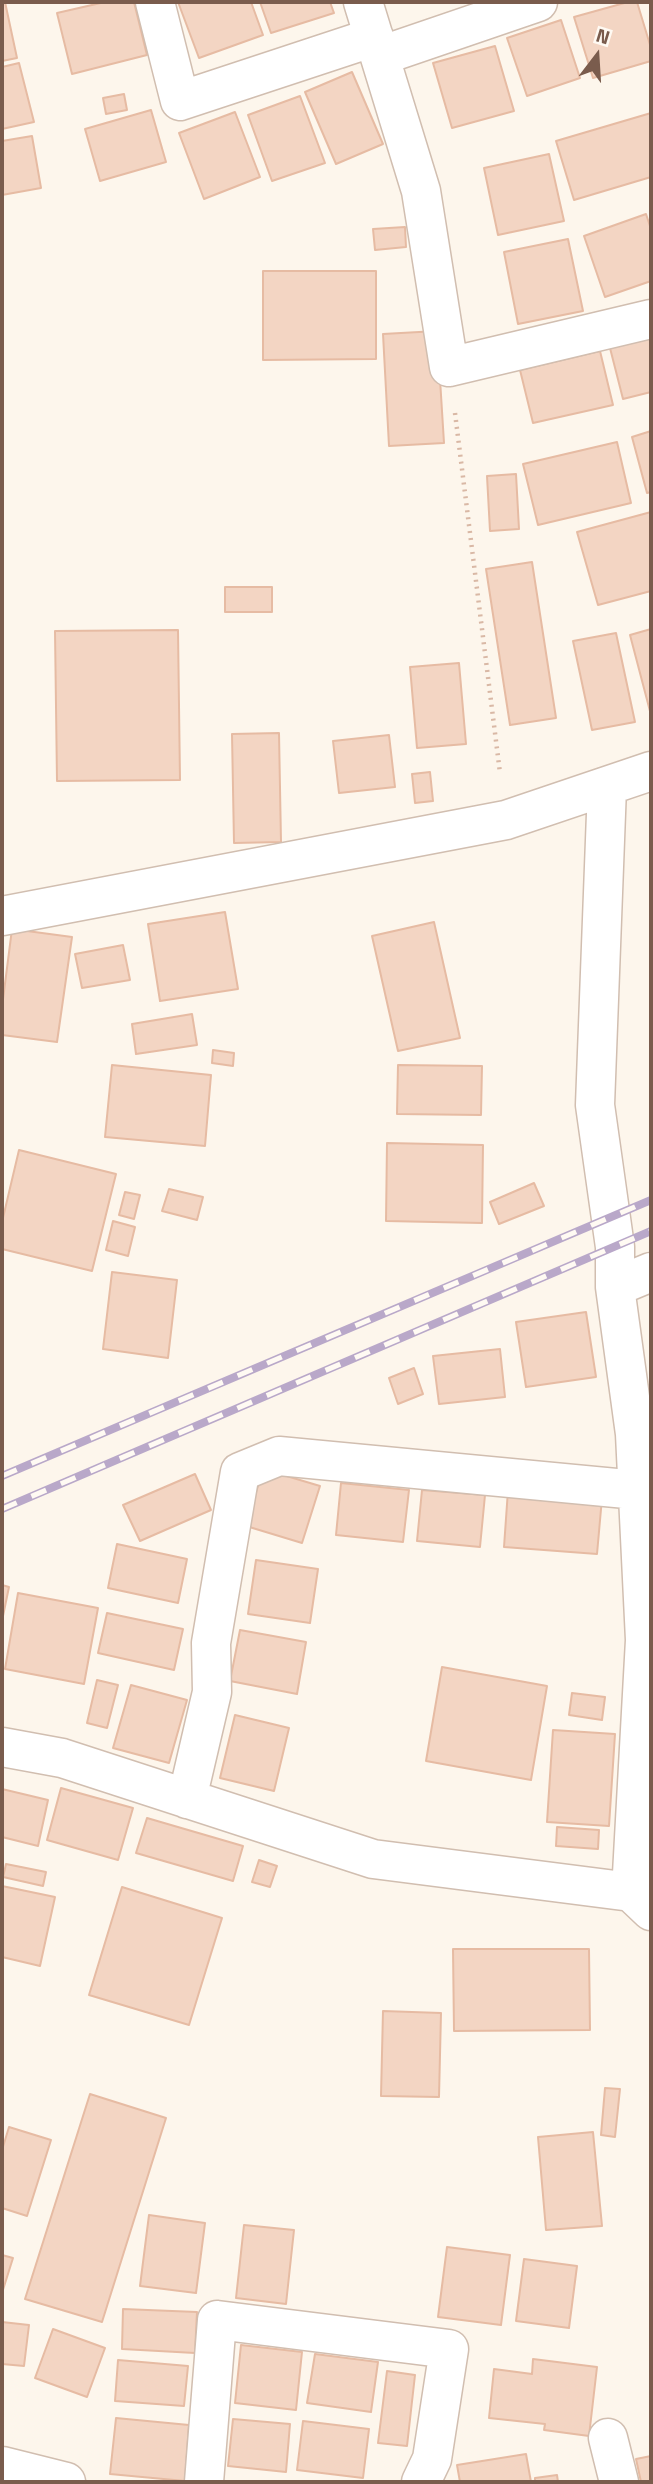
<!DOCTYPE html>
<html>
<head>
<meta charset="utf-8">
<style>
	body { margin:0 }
	#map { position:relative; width:653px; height:2484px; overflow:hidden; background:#fdf6ec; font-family:"Titillium Web",sans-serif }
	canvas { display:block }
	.frame { position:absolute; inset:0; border:4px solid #7a5c4d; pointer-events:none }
	.north { position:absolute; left:562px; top:21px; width:70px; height:70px; -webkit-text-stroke:5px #fffaf3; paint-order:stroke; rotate:17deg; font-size:19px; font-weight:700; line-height:28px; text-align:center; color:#7a5c4d }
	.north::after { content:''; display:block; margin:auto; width:24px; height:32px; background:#7a5c4d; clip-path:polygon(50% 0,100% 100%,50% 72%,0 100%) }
</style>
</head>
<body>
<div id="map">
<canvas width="653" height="2484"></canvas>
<div class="frame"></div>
<div class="north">N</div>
</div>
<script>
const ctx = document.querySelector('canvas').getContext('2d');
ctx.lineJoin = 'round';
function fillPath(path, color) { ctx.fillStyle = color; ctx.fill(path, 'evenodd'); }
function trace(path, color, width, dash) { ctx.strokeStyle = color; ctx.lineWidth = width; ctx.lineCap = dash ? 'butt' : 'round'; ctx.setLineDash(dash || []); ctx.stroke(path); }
const building = new Path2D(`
	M2 2H5L17 58 2 61Z
	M105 2H134L147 55 72 74 57 13Z
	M178 2H251L263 35 199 58Z
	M260 2H330L334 13 271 33Z
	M628 2H637L651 48V61L593 78 574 17Z
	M561 20 580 78 527 96 507 38Z
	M495 46 514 111 452 128 433 63Z
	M19 63 34 122 2 129V67Z
	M352 72 383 144 336 164 305 92Z
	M124 94 127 110 106 114 103 98Z
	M300 96 325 163 272 181 248 115Z
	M151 110 166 162 100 181 85 129Z
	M235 112 260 177 204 199 179 133Z
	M651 113V177L574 200 556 141Z
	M32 136 41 188 2 195V141Z
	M549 154 564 221 498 235 484 168Z
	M646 214 651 229V281L605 297 584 236Z
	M405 227 406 247 375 250 373 229Z
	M568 239 583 311 518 324 504 252Z
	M263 271H376V359L263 360Z
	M437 331 444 443 389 446 383 334Z
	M651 337V392L623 399 610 348Z
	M600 351 613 405 533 423 520 370Z
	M651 431V492L647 493 632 437Z
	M617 442 631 503 538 525 523 464Z
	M516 474 519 529 490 531 487 476Z
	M651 512V591L598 605 577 532Z
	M532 562 556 718 510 725 486 569Z
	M225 587H272V612H225Z
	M651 629V715L630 635Z
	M178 630 180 780 57 781 55 631Z
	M616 633 635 722 592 730 573 641Z
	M459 663 466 744 417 748 410 667Z
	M279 733 281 842 234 843 232 734Z
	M389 735 395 787 339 793 333 741Z
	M430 772 433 801 415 803 412 774Z
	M225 912 238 989 160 1001 148 924Z
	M434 922 460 1038 398 1051 372 936Z
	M12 929 72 937 57 1042 2 1035V1007Z
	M123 945 130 980 82 988 75 954Z
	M192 1014 197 1045 136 1054 132 1024Z
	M213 1050 234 1053 233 1066 212 1063Z
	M112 1065 211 1075 205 1146 105 1137Z
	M398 1065 482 1066 481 1115 397 1114Z
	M387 1143 483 1145 482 1223 386 1221Z
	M19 1150 116 1174 92 1271 2 1249V1222Z
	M534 1183 544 1206 499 1224 490 1202Z
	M169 1189 203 1197 197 1220 162 1211Z
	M125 1192 140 1195 134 1219 119 1215Z
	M113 1221 135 1227 128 1256 106 1250Z
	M112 1272 177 1280 168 1358 103 1349Z
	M586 1312 596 1377 526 1387 516 1322Z
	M500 1349 505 1397 439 1404 433 1356Z
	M414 1368 423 1394 398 1404 389 1378Z
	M263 1469 320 1486 302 1543 246 1526Z
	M195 1474 211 1510 140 1541 123 1505Z
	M341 1483 409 1490 403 1542 336 1535Z
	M422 1490 485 1495 480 1547 417 1541Z
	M508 1490 602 1498 597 1554 504 1547Z
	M117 1544 187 1559 178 1603 108 1588Z
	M256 1560 318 1569 310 1623 248 1614Z
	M2 1585 9 1587 3 1616H2Z
	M18 1593 98 1608 84 1684 5 1669Z
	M107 1613 183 1629 174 1670 98 1653Z
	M240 1630 306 1642 297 1694 230 1681Z
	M442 1667 547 1686 531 1780 426 1761Z
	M97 1680 118 1685 107 1728 87 1723Z
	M131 1685 187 1700 169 1763 113 1748Z
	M572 1693 605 1697 602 1720 569 1715Z
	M235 1715 289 1728 274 1791 220 1778Z
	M553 1730 615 1734 609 1826 547 1822Z
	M61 1788 133 1808 118 1860 47 1840Z
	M2 1789 48 1800 38 1846 2 1837Z
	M147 1818 243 1846 233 1881 136 1853Z
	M557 1827 599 1830 598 1849 556 1846Z
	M259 1860 277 1866 270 1887 252 1882Z
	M6 1864 46 1872 43 1886 3 1877Z
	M2 1886 55 1897 40 1966 2 1957Z
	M122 1887 222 1918 189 2025 89 1995Z
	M453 1949H589L590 2030 454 2031Z
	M383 2011 441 2013 439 2097 381 2096Z
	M605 2088 620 2089 615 2137 601 2135Z
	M90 2094 166 2118 102 2322 25 2299Z
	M9 2127 51 2140 27 2216 2 2208V2150Z
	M593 2132 602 2226 546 2230 538 2137Z
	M149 2215 205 2223 196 2293 140 2286Z
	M244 2225 294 2230 286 2304 236 2298Z
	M447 2247 510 2255 501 2325 438 2317Z
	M2 2255 13 2258 2 2293Z
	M524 2259 577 2266 569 2328 516 2321Z
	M123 2309 197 2312 195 2353 122 2349Z
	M2 2322 29 2325 24 2366 2 2364Z
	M53 2329 105 2348 87 2397 35 2378Z
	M241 2345 302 2352 296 2410 235 2403Z
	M315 2354 378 2362 371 2412 307 2403Z
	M533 2359 597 2367 589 2436 544 2430 545 2424 489 2418 494 2369 532 2374Z
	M118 2360 188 2366 184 2406 115 2401Z
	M387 2371 415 2375 407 2446 378 2443Z
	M116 2418 189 2425 185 2481 110 2474Z
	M233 2419 290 2424 286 2472 228 2466Z
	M303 2421 369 2429 363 2478 297 2470Z
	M526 2454 531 2482H460L457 2465Z
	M651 2456V2482H641L636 2459Z
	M557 2475 558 2482H535V2478Z`);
fillPath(building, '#f3d5c3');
trace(building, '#e6bba3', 2);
const street = new Path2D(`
	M155 2 180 101 374 37
	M363 2 421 191 449 367 651 319
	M380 56 538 2
	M607 787 595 1105 615 1247V1287L635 1434 645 1640 631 1892 651 1911
	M2 916 506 820 651 771
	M615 1287 651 1272
	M2 1747 62 1758 373 1859 631 1892
	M187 1799 212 1692 211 1643 240 1472 279 1456 637 1490 651 1489
	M608 2438 619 2482
	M2 2466 66 2482
	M204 2482 217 2320 449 2349 432 2459 421 2482`);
trace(street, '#d1beb0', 41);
trace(new Path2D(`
	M455 413 500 773`), '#d9b8a5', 4.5, [2, 5]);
trace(street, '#fff', 38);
const rail = new Path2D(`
	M2 1476 651 1200
	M2 1509 651 1231`);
trace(rail, '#b9a8c9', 8);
trace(rail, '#fffaf3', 5, [16]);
</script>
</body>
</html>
